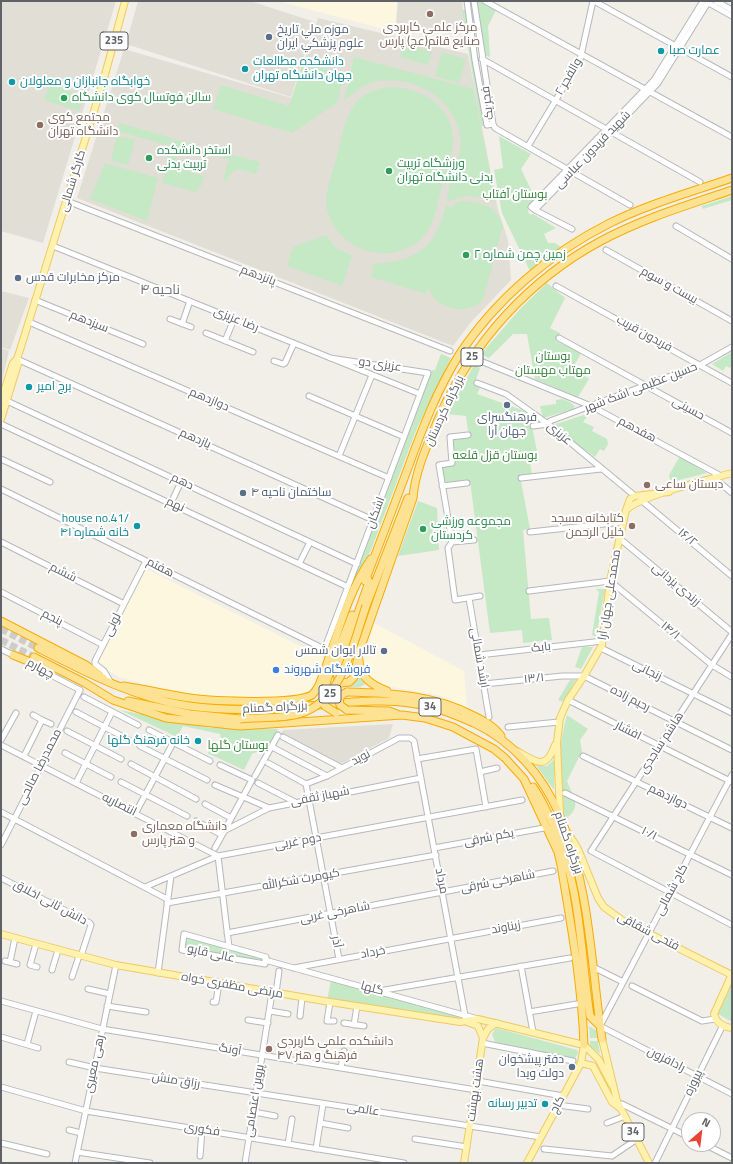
<!DOCTYPE html>
<html>
<head>
<meta charset="utf-8">
<style>
	body { margin:0 }
	#map { position:relative; width:733px; height:1164px; overflow:hidden; background:#f1efe8; font-family:"Titillium Web",sans-serif }
	canvas { display:block }
	.frame { position:absolute; inset:0; border:2px solid #5f6368; pointer-events:none }
	.north { position:absolute; left:681px; top:1112px; width:40px; height:40px; box-sizing:border-box; background:#fff; border:1px solid #bfc1c3; border-radius:50%; rotate:28deg; font-size:11px; font-weight:700; line-height:16px; text-align:center; color:#5f6368 }
	.north::after { content:''; display:block; margin:auto; width:14px; height:18px; background:#ea4335; clip-path:polygon(50% 0,100% 100%,50% 72%,0 100%) }
</style>
</head>
<body>
<div id="map">
<canvas width="733" height="1164"></canvas>
<div class="frame"></div>
<div class="north">N</div>
</div>
<script>
const ctx = document.querySelector('canvas').getContext('2d');
ctx.lineJoin = 'round';
function fillPath(path, color) { ctx.fillStyle = color; ctx.fill(path, 'evenodd'); }
function trace(path, color, width, dash) { ctx.strokeStyle = color; ctx.lineWidth = width; ctx.lineCap = dash ? 'butt' : 'round'; ctx.setLineDash(dash || []); ctx.stroke(path); }
function write(font, color, halo, rows, align = 'center') {
  ctx.font = font + ' "Titillium Web",Cairo,sans-serif'; ctx.lineWidth = 4; ctx.setLineDash([]); ctx.textBaseline = 'middle'; ctx.strokeStyle = halo; ctx.fillStyle = color; for (const [text, x, y, turn = 0] of rows) {
    ctx.save(); ctx.translate(x, y); ctx.rotate((+turn || 0) * Math.PI / 180); ctx.textAlign = isNaN(turn) ? turn : align; if (halo) ctx.strokeText(text, 0, 0); ctx.fillText(text, 0, 0); ctx.restore();
  }
}
fillPath(new Path2D(`
	M278 1H397L395 32Z
	M146 569 324 658 315 684 308 692 292 696 234 699 179 693 119 677 97 664Z
	M374 623 464 671 467 708 438 695 381 685 366 675 362 666Z`), '#fef7e0');
fillPath(new Path2D(`
	M1 1H116L43 243 1 231Z
	M138 1H250L315 22 291 97 126 44Z
	M398 1H462L465 33 396 26Z
	M318 18 468 54 498 210 508 240 511 280 471 322 453 346 77 198 124 49 292 98Z
	M1 291 29 298 10 350 1 347Z
	M1 348 9 351 1 385Z
	M393 724 389 738 341 764 281 734 283 730Z`), '#e1ded6');
fillPath(new Path2D(`
	M479 1 496 10 488 26 490 57 484 55 477 2Z
	M462 10H465L484 126H481Z
	M403 44 432 52 428 65 400 57Z
	M442 52 466 59 459 83 435 76Z
	M354 57 473 89 494 192 493 202C477 194 463 194 447 202 448 196 448 189 450 183 453 170 461 156 461 142 458 98 411 71 370 83 361 86 352 95 344 100Z
	M303 62 344 74 337 103 292 133 213 109 221 85 289 106Z
	M50 84 84 96 79 111 44 100Z
	M387 87C419 86 454 105 453 141 453 155 446 171 442 185 438 201 435 223 424 236 415 246 400 253 386 253 362 253 343 243 332 222 329 216 326 208 326 202 327 185 334 168 338 152 342 136 345 117 355 104 362 94 376 89 387 87Z
	M120 123 172 138 170 146 117 131Z
	M117 136 135 140 128 165 111 160Z
	M499 136 531 154 521 169 536 200C530 204 525 209 530 215L533 214 556 228 544 234 548 243H555L561 247 530 271 502 213 494 170 503 168Z
	M174 139 197 145 196 150 183 147 182 151 178 150 175 162 178 163 177 168 204 176 201 186 195 192 162 183Z
	M225 153 260 162 256 174 238 169 229 175 227 181 223 180 229 159 223 158Z
	M105 163 158 178 147 221 90 199Z
	M732 196V200L703 209 702 206Z
	M461 201C480 201 496 206 503 225L483 300C467 317 434 309 428 286L426 294 371 277 374 264C417 261 436 248 446 205L449 206V209L454 204Z
	M326 235 335 247 352 256 342 286 287 266 293 247Z
	M547 283 565 298 550 328 560 333 556 341 581 353 573 368 589 379 578 397 535 379 527 334H513L489 358 481 354 521 308Z
	M732 352V365L730 368 726 366 723 371 712 364Z
	M441 354 451 358 417 428 371 550 351 588 348 589 432 370H435Z
	M474 365 480 368 474 385 480 388 477 394 522 410 534 420 529 425 533 431 537 452 528 453 532 474 520 476 530 529 523 530 531 619 549 618 552 640 523 643 522 630 490 633 470 481 444 485 441 467 455 465 451 440 469 438 466 416 447 414Z
	M562 399 570 402 575 406 573 409 543 418 540 406 556 404V400Z
	M590 413 583 422 594 427 592 431 607 439 608 444 604 451 600 449 595 457 558 431 556 424Z
	M680 456 707 473 671 482 669 475Z
	M418 501 437 508 439 550 398 556Z
	M596 589H605L596 637 592 635 599 592Z
	M582 647H593L581 669 575 667Z
	M357 668 367 683 360 687H347C356 685 356 676 357 668Z
	M570 680H576L563 702 558 700Z
	M120 710 210 728 278 729 268 747 252 754 244 770 207 753 222 744 220 734 183 726 177 737Z
	M567 715 588 729 580 740 582 751 567 781C573 798 583 805 566 819 556 789 558 746 567 715Z
	M555 759 554 790 536 765 547 766Z
	M185 935 265 958 263 963 183 949Z
	M331 981 459 1016 458 1019 327 1000Z
	M732 984V1022L718 1014Z
	M589 1026 597 1031 598 1038H590Z
	M496 1028 577 1050 578 1053 575 1059 495 1042 492 1034Z
	M590 1041H598L600 1054 590 1046Z`), '#c5e8c5');
trace(new Path2D(`
	M1 629 38 648
	M1 640 34 657`), '#ccccc8', 7, [7, 3.5]);
const minor = new Path2D(`
	M467 1 475 60 487 125 493 124 474 1
	M485 1 732 137
	M594 1 732 77
	M716 1 732 10
	M707 2 732 16
	M482 59 700 182
	M493 124 495 128 630 205
	M528 146 580 60 593 1
	M67 201 450 351
	M535 210 531 207 654 80 703 1
	M535 210 658 83 709 1
	M535 210 572 229
	M676 226 732 259
	M53 246 420 394
	M606 250 732 321
	M556 286 732 383
	M35 300 143 344
	M170 319 191 327
	M29 322 389 478
	M182 324 190 301
	M206 333 253 352
	M559 338 732 433
	M225 341 234 319
	M17 359 373 520
	M274 361 283 364 285 363 294 343
	M483 362 591 406 721 476
	M477 383 506 394 548 424 635 496
	M309 396 404 437
	M7 401 357 564
	M1 424 348 587
	M548 424 550 421 700 365 732 347
	M533 426 548 424
	M468 435 450 437 452 463 439 465 452 542 448 548 455 600 480 596
	M339 456 372 375
	M1 459 50 482
	M521 478 601 469
	M718 481 732 493
	M442 486 467 483
	M1 489 322 648 326 645 428 373 330 358
	M641 500 732 576
	M171 503 181 482
	M530 532 623 522
	M619 538 732 632
	M1 542 124 604
	M452 542 474 540
	M299 564 310 542
	M529 591 610 581 712 665 732 677
	M1 592 103 645
	M469 598 489 717
	M732 634 591 851 732 925
	M601 648 732 713
	M1 649 15 656
	M479 655 603 641
	M111 683 104 671 95 664V661L146 561
	M484 684 562 676H584L732 750
	M84 697 138 725
	M568 700 732 782
	M76 712 131 741
	M42 720 51 724
	M508 727 559 722
	M149 730 210 761
	M67 731 121 759
	M283 737 342 768
	M1 740 16 713
	M1 745 218 856
	M140 746 207 780
	M272 747 327 776
	M65 753 111 777
	M24 756 42 720 33 715
	M583 756 732 828
	M417 759 476 749 486 807
	M268 763 306 784
	M131 764 196 799
	M480 772 497 768
	M732 775 600 1026 732 1094
	M255 776 278 735
	M121 782 187 816
	M76 783 112 712
	M258 783 295 802
	M306 784 327 776 399 738H410L414 741 466 1021
	M306 784 339 959
	M215 785 243 797
	M565 793 732 875
	M246 798 269 808
	M205 804 231 818
	M1 812 167 899
	M135 814 173 743
	M196 821 222 835
	M224 831 269 808 421 778
	M1 845 80 690 41 670
	M215 848 252 780 220 765
	M434 848 544 828
	M218 856 229 947
	M1 878 90 923 91 925 81 956
	M145 887 218 856 522 800
	M167 903 436 855
	M227 933 553 871
	M184 934 266 957 265 964 182 950Z
	M36 944 30 965 37 967
	M265 960 478 1019
	M5 961 17 964
	M10 962 15 938
	M521 966 533 1032
	M593 967 623 982
	M294 968 561 918
	M52 970 58 950
	M158 973 171 876
	M72 977 79 956
	M632 986 702 1021 715 1019
	M88 989 110 994
	M379 991 570 958
	M276 993 279 971
	M1 1001 102 1029 476 1090
	M213 1002H216L219 983
	M330 1002 327 1021H334
	M107 1006 146 1012
	M270 1011 288 1014
	M529 1012 577 1004
	M300 1016 302 998
	M248 1020 268 1023
	M344 1023 364 1026
	M354 1025 357 1006
	M1 1037 38 1048
	M482 1043 573 1061
	M27 1044 36 1011
	M69 1062 95 1068 541 1137
	M341 1068 344 1051
	M478 1081 563 1096
	M1 1087 86 1111 404 1163
	M622 1104 689 1137
	M558 1105 588 1109
	M254 1112 275 1116
	M320 1123 348 1128
	M607 1123 625 1116
	M69 1130 81 1133
	M415 1139 467 1147
	M1 1143 47 1154
	M288 1144 292 1119
	M704 1144 732 1158
	M316 1149 323 1104
	M544 1149 612 1156 637 1139
	M77 1152 150 1163
	M200 1156 202 1130
	M75 1163 116 965
	M245 1163 272 993
	M655 1163 723 1025`);
const major = new Path2D(`
	M1 401 13 363 17 359 20 350 103 82 125 1
	M1 419 18 364 17 359
	M669 492 635 496 630 499 626 510C642 495 707 480 732 473
	M517 751C536 762 546 771 555 745
	M560 814 557 742 560 718 568 700 584 676 602 645 610 581 626 510
	M569 834 578 849 598 898 604 907 622 920 732 975
	M1 934 116 965 330 1002 460 1022 478 1019 584 1045 599 1060 612 1085
	M732 974 714 1014C716 1023 724 1027 732 1028
	M467 1022 478 1026 483 1038
	M602 1039 617 1101 649 1163
	M581 1063 593 1066 612 1102 620 1108
	M464 1163 483 1038 488 1029 496 1023
	M527 1163 581 1063 584 1045`);
const highway = new Path2D(`
	M367 577 369 582 337 672 338 680 341 683 349 682 354 677 359 652 413 498C415 470 429 441 440 415 473 342 529 280 599 242 641 219 688 205 732 190
	M365 581C380 543 394 505 408 468 422 429 437 390 459 355 496 299 550 253 610 223 649 204 691 192 732 178
	M366 606 408 498
	M1 621 86 665 103 678
	M38 648C87 673 135 698 189 706 233 712 276 709 319 705 351 702 385 698 416 704 437 707 455 715 474 723 514 742 543 776 560 816 590 886 591 965 602 1039
	M13 655 50 670
	M34 657 85 683 113 700 166 718 240 726 402 715 425 718 453 727 494 749 505 758 524 779 558 852 561 865C571 925 582 985 584 1045
	M359 660C360 678 372 685 387 691
	M123 686C145 689 167 695 190 698 212 701 294 705 312 695 315 692 317 689 319 685 336 643 345 596 371 559
	M347 692C392 693 434 695 474 716 484 721 494 726 501 736
	M324 694 327 680 352 615
	M128 701 190 714 240 719
	M347 710 389 711 397 714
	M533 787C541 798 546 810 552 822 581 883 580 950 590 1016L600 1026`);
trace(minor, '#b5b8bc', 7);
trace(major, '#f2c960', 8);
trace(highway, '#f9ab00', 9);
trace(minor, '#fff', 5);
trace(major, '#fff2af', 6);
trace(highway, '#fde293', 7);
const highwayBridge = new Path2D(`
	M347 692C341 694 338 699 340 705L347 710
	M323 696 325 706 336 713
	M240 719C259 717 281 719 299 714 342 702 353 644 366 606`);
trace(highwayBridge, '#f9ab00', 9, []);
trace(highwayBridge, '#fde293', 7);
for (const [x, y, r, color] of [
	[430,14,4,"#8d6e63"],
	[269,37,4,"#5c6f8a"],
	[661,51,4,"#0f9aa8"],
	[245,69,4,"#0f9aa8"],
	[12,82,4,"#0f9aa8"],
	[64,98,4,"#2e9e5b"],
	[40,125,4,"#8d6e63"],
	[149,158,4,"#2e9e5b"],
	[389,171,4,"#2e9e5b"],
	[466,255,4,"#2e9e5b"],
	[18,278,4,"#5c6f8a"],
	[29,387,4,"#0f9aa8"],
	[507,405,4,"#5c6f8a"],
	[647,485,4,"#8d6e63"],
	[243,493,4,"#5c6f8a"],
	[137,526,4,"#0f9aa8"],
	[632,526,4,"#8d6e63"],
	[423,529,4,"#2e9e5b"],
	[384,651,4,"#5c6f8a"],
	[276,670,4,"#3f7fe0"],
	[198,741,4,"#0f9aa8"],
	[134,834,4,"#8d6e63"],
	[269,1049,4,"#8d6e63"],
	[572,1067,4,"#5c6f8a"],
	[545,1104,4,"#0f9aa8"]
]) { const dot = new Path2D(); dot.arc(x, y, r, 0, 2 * Math.PI); ctx.fillStyle = color; ctx.fill(dot); trace(dot, '#fff', 1.5); }
for (const [x, y, w] of [
	[114,41,28],
	[472,357,22],
	[330,694,22],
	[430,707,22],
	[633,1132,22]
]) { const box = new Path2D(); box.roundRect(x - w / 2, y - 9, w, 18, 3); ctx.fillStyle = '#fff'; ctx.fill(box); trace(box, '#5f6368', 1); }
write('bold 11px', '#5f6368', null, [
	["235",114,41],
	["25",472,357],
	["25",330,694],
	["34",430,707],
	["34",633,1132]
]);
write('12px', '#785e54', '#fff', [
	["مرکز علمی کاربردی",430,28,"center"],
	["صنایع قائم(عج) پارس",430,42,"center"],
	["مجتمع کوی",48,118],
	["دانشگاه تهران",48,132],
	["دبستان ساعی",655,485],
	["كتابخانه مسجد",624,519,"right"],
	["خليل الرحمن",624,533,"right"],
	["دانشگاه معماری",142,827],
	["و هنر پارس",142,841],
	["دانشکده علمی کاربردی",277,1042],
	["فرهنگ و هنر ۴۷",277,1056]
], 'left');
write('12px', '#4e5e75', '#fff', [
	["موزه ملي تاريخ",277,30],
	["علوم پزشكي ايران",277,44],
	["مرکز مخابرات قدس",26,278],
	["فرهنگسرای",507,418,"center"],
	["جهان آرا",507,432,"center"],
	["ساختمان ناحیه ۴",251,493],
	["تالار ایوان شمس",376,651,"right"],
	["دفتر پیشخوان",564,1060,"right"],
	["دولت ویدا",564,1074,"right"]
], 'left');
write('12px', '#0d838f', '#fff', [
	["عمارت صبا",669,51],
	["دانشکده مطالعات",253,62],
	["جهان دانشگاه تهران",253,76],
	["خوابگاه جانبازان و معلولان",20,82],
	["برج امیر",37,387],
	["house no.41/",129,519,"right"],
	["خانه شماره ۴۱",129,533,"right"],
	["خانه فرهنگ گلها",190,741,"right"],
	["تدبیر رسانه",537,1104,"right"]
], 'left');
write('12px', '#5f6368', '#fff', [
	["والفجر ۲",569,77,-60],
	["فجر یک",488,103,-97],
	["شهید فریدون عباسی",593,150,-46],
	["کارگر شمالی",73,181,-73],
	["پانزدهم",258,276,21],
	["بیست و سوم",669,286,29],
	["رضا عزیزی",236,320,22],
	["سیزدهم",89,322,22],
	["فریدون قریب",644,334,29],
	["عزیزی دو",380,365,8],
	["حسین عظیمی اشک شهر",641,388,-21],
	["دوازدهم",209,400,23],
	["حسینی",688,409,29],
	["بزرگراه کردستان",445,411,-65],
	["هفدهم",637,430,28],
	["عزیزی",559,434,40],
	["یازدهم",195,439,24],
	["دهم",182,482,25],
	["نهم",175,505,25],
	["اشکان",376,513,-69],
	["۱۶/۲",687,538,40],
	["هفتم",160,568,27],
	["ششم",63,573,27],
	["زرندی یزدانی",676,585,40],
	["محمدعلی جهان آرا",610,595,-81],
	["پنجم",52,618,27],
	["لونی",113,625,-63],
	["۱۴/۱",670,631,40],
	["بابک",541,648,-7],
	["ارشد شمالی",479,658,80],
	["چهارم",40,669,28],
	["زنجانی",647,671,26],
	["۱۳/۱",534,679,-6],
	["رحیم زاده",630,699,27],
	["بزرگراه گمنام",275,708,-3],
	["افشار",628,731,27],
	["هاشم ساجدی",662,743,-57],
	["نوید",361,758,-28],
	["محمدرضا صالحی",40,767,-63],
	["شهباز ثقفی",320,797,-11],
	["دوازدهم",668,797,26],
	["انتصاریه",119,805,27],
	["۱۰/۱",649,834,26],
	["یکم شرقی",489,838,-11],
	["دوم غربی",298,842,-10],
	["بزرگراه گمنام",568,843,71],
	["کیومرث شکرالله",301,880,-10],
	["مرداد",441,881,79],
	["شاهرخی شرقی",498,882,-11],
	["کاج شمالی",672,890,-62],
	["دانش ثانی اخلاق",50,903,28],
	["شاهرخی غربی",335,913,-11],
	["زیناوند",506,928,-10],
	["فتحی شقاقی",648,932,28],
	["آذر",336,942,79],
	["خرداد",373,953,-10],
	["عالی قاپو",211,954,12],
	["مرتضی مظفری خواه",232,986,10],
	["گلها",372,989,15],
	["آونگ",230,1050,9],
	["رادافزون",666,1060,27],
	["رهی معیری",95,1064,-78],
	["رزاق منش",176,1081,9],
	["پیروزه",694,1083,-64],
	["هشت بهشت",476,1090,-82],
	["پروین اعتصامی",255,1101,-81],
	["کاج",558,1105,-62],
	["عالمی",363,1110,9],
	["فکوری",202,1130,9]
]);
write('12px', '#27864d', '#fff', [
	["سالن فوتسال کوی دانشگاه",72,98],
	["استخر دانشکده",157,151],
	["تربیت بدنی",157,165],
	["ورزشگاه تربیت",397,164],
	["بدنی دانشگاه تهران",397,178],
	["زمین چمن شماره ۲",474,255],
	["مجموعه ورزشی",431,522],
	["کردستان",431,536]
], 'left');
write('12px', '#348238', '#fff', [
	["بوستان آفتاب",515,195],
	["بوستان",553,357],
	["مهتاب مهستان",553,371],
	["بوستان قزل قلعه",495,456],
	["بوستان گلها",238,746]
]);
write('12px', '#366cbe', '#fff', [
	["فروشگاه شهروند",284,670]
], 'left');
write('14px', '#70757a', '#fff', [
	["ناحیه ۴",160,291]
]);
</script>
</body>
</html>
